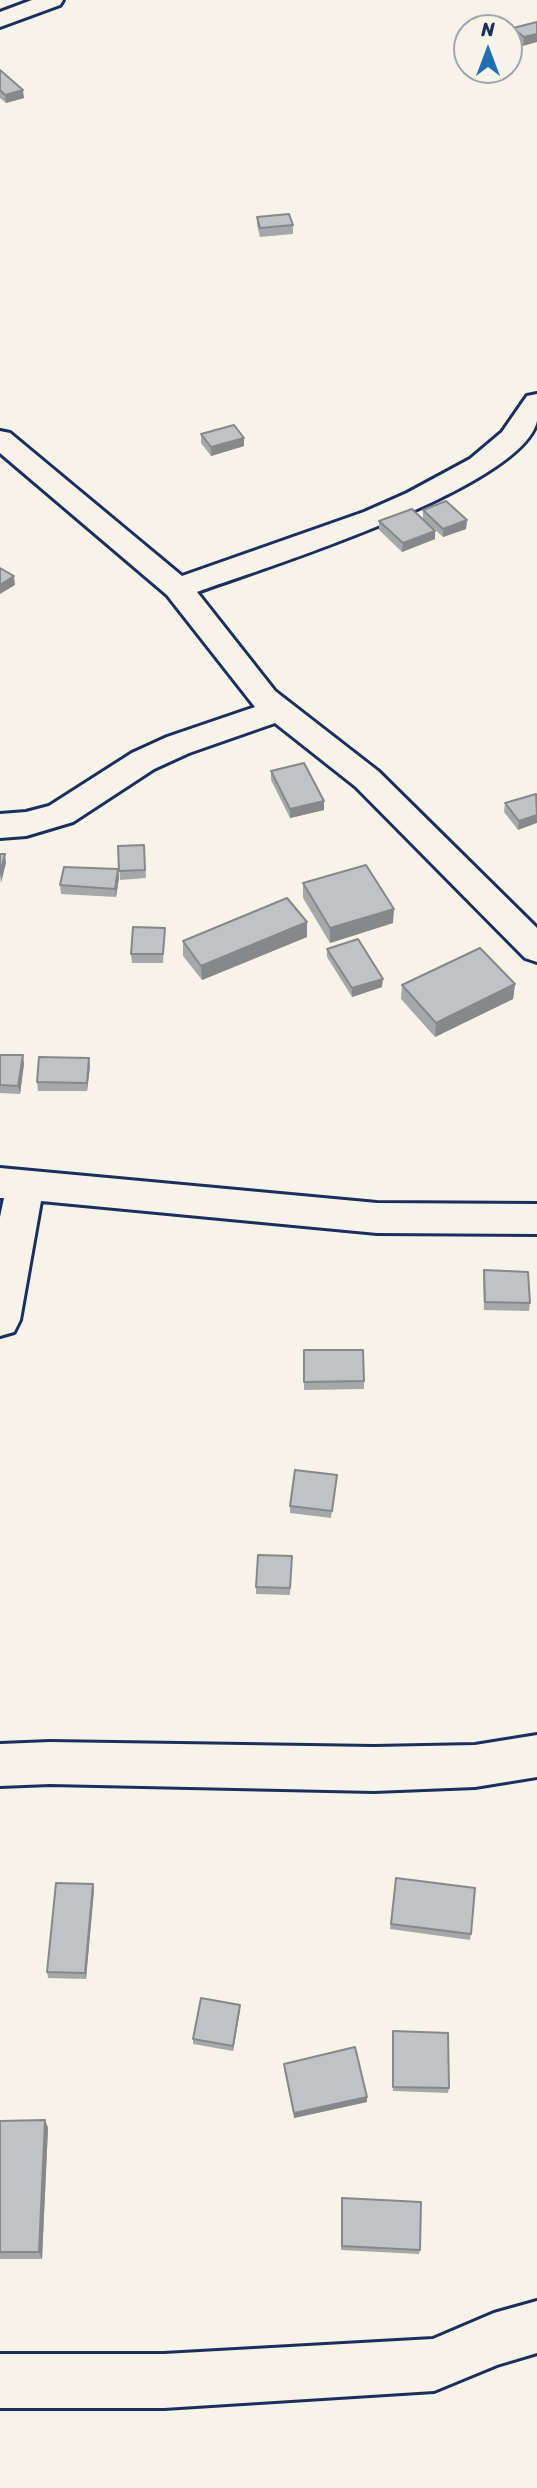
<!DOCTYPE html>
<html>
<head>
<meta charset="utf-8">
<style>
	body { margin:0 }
	#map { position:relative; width:537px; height:2488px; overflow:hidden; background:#f7f3e8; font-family:Sriracha,sans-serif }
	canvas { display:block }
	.north { position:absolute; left:453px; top:14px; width:70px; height:70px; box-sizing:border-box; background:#f7f3e8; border:2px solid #9fa5b1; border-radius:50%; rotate:0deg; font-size:19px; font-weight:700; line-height:28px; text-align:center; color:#1b2f5e }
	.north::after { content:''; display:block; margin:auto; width:24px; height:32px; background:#1f6fb2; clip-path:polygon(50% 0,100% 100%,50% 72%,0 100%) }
</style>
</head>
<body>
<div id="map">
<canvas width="537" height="2488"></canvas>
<div class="north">N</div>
</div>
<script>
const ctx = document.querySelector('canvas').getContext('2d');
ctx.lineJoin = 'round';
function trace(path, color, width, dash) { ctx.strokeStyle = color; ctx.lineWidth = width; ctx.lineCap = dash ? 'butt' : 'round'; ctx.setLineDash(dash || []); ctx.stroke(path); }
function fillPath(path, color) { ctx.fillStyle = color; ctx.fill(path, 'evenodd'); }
const street = new Path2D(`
	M32 0H63L60 5 0 27V12Z
	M537 394C537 402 537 413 537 421 522 488 261 569 197 592L275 691 378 771 537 928V962L525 958 356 787 275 723 189 753 154 769 73 822 26 836 0 838V814L26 812 49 806 132 753 167 737 255 707 167 595 0 453V431L10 433 182 576 364 512 407 493 470 459 502 432 527 396Z
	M0 1168 377 1203 537 1204V1234L377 1233 41 1201 20 1320 14 1332 0 1336V1217L4 1198H0Z
	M537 1735V1777L475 1787 374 1791 50 1784 0 1786V1744L50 1742 374 1747 475 1745Z
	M537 2301V2353L497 2365 434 2391 164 2408H0V2354H164L433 2339 494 2313Z`);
trace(street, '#1b2f5e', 6);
fillPath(street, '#f7f3e8');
fillPath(new Path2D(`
	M537 22 523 46 512 37 513 28Z
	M0 70 24 98 6 103 0 98Z
	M257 217 293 225V234L260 237 257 225Z
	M201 434 244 446 211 456 201 443Z
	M423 510 467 520 466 529 443 537 423 519Z
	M379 521 435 539 402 552 379 530Z
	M271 771 324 810 290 818 271 780Z
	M537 795 518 830 504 812 505 803Z
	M144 845 146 878 120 880 118 846Z
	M118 869 119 878 116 897 61 894 60 885Z
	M303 883 393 923 330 943 303 898Z
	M307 922V937L202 980 183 956V941Z
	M165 928 163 963H132L131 954Z
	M327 949 382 987 352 997 327 957Z
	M515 984 513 999 435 1037 401 999 402 985Z
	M0 1055 24 1064 20 1094 0 1093Z
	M90 1066 87 1091H38L37 1082Z
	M484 1270 530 1303 529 1311 484 1310 483 1278Z
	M304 1350 364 1381V1389L304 1390Z
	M337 1475 331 1518 290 1513V1506Z
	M292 1556 290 1595 256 1594V1587Z
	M396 1878 471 1934 470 1940 390 1929Z
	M94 1890 86 1979 48 1978 47 1972Z
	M240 2005V2010L233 2051 193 2044V2039Z
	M393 2031 449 2088 448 2093 393 2091Z
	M284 2064 367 2097V2102L294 2118 284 2069Z
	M45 2120 48 2128 42 2259H0V2121Z
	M341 2202 420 2250 419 2254 341 2250Z`), '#a5a8a9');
fillPath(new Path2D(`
	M537 34V42L523 46 524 37Z
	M23 90 24 98 6 103 5 95Z
	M244 438V446L211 456V447Z
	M467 520 466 529 443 537V529Z
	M435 531V539L402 552 403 543Z
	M14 576 15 585 0 594V585Z
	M324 801V810L290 818V809Z
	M537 815V823L518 830 519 821Z
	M5 854 6 863 1 883 0 873Z
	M118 869 119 878 116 897 115 889Z
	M394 909 393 923 330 943V928Z
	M307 922V937L202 980 201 966Z
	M383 979 382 987 352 997V988Z
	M515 984 513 999 435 1037 436 1023Z
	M23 1055 24 1064 20 1094 18 1086Z
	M89 1058 90 1066 87 1091V1083Z
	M93 1884 94 1890 86 1979 85 1973Z
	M240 2005V2010L233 2051V2046Z
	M367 2097V2102L294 2118V2113Z
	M45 2120 48 2128 42 2259 39 2252Z`), '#86888a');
const building = new Path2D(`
	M537 22V34L524 37 513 28Z
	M0 70 23 90 5 95 0 90Z
	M289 214 293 225 260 228 257 217Z
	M234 425 244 438 211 447 201 434Z
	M446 501 467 520 443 529 423 510Z
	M412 509 435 531 403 543 379 521Z
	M0 568 14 576 0 585Z
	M304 763 324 801 290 809 271 771Z
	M536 794 537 815 519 821 505 803Z
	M144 845 145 870 119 871 118 846Z
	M0 854H5L0 873Z
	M366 865 394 909 330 928 303 883Z
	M64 867 118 869 115 889 60 885Z
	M287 898 307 922 201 966 183 941Z
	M133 927 165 928 163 954H131Z
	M358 939 383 979 352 988 327 949Z
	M480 948 515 984 436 1023 402 985Z
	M0 1055H23L18 1086 0 1085Z
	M39 1057 89 1058 87 1083 37 1082Z
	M484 1270 528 1272 530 1303 485 1302Z
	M304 1350H363L364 1381 304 1382Z
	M295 1470 337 1475 332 1511 290 1506Z
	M258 1555 292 1556 290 1588 256 1587Z
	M396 1878 475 1888 471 1934 391 1924Z
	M56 1883 93 1884 85 1973 47 1972Z
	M201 1998 240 2005 233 2046 193 2039Z
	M393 2031 448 2033 449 2088 393 2087Z
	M355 2047 367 2097 294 2113 284 2064Z
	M45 2120 39 2252H0V2121Z
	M342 2198 421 2202 420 2250 342 2246Z`);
fillPath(building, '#c0c3c5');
trace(building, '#86888a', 2);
</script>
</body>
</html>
